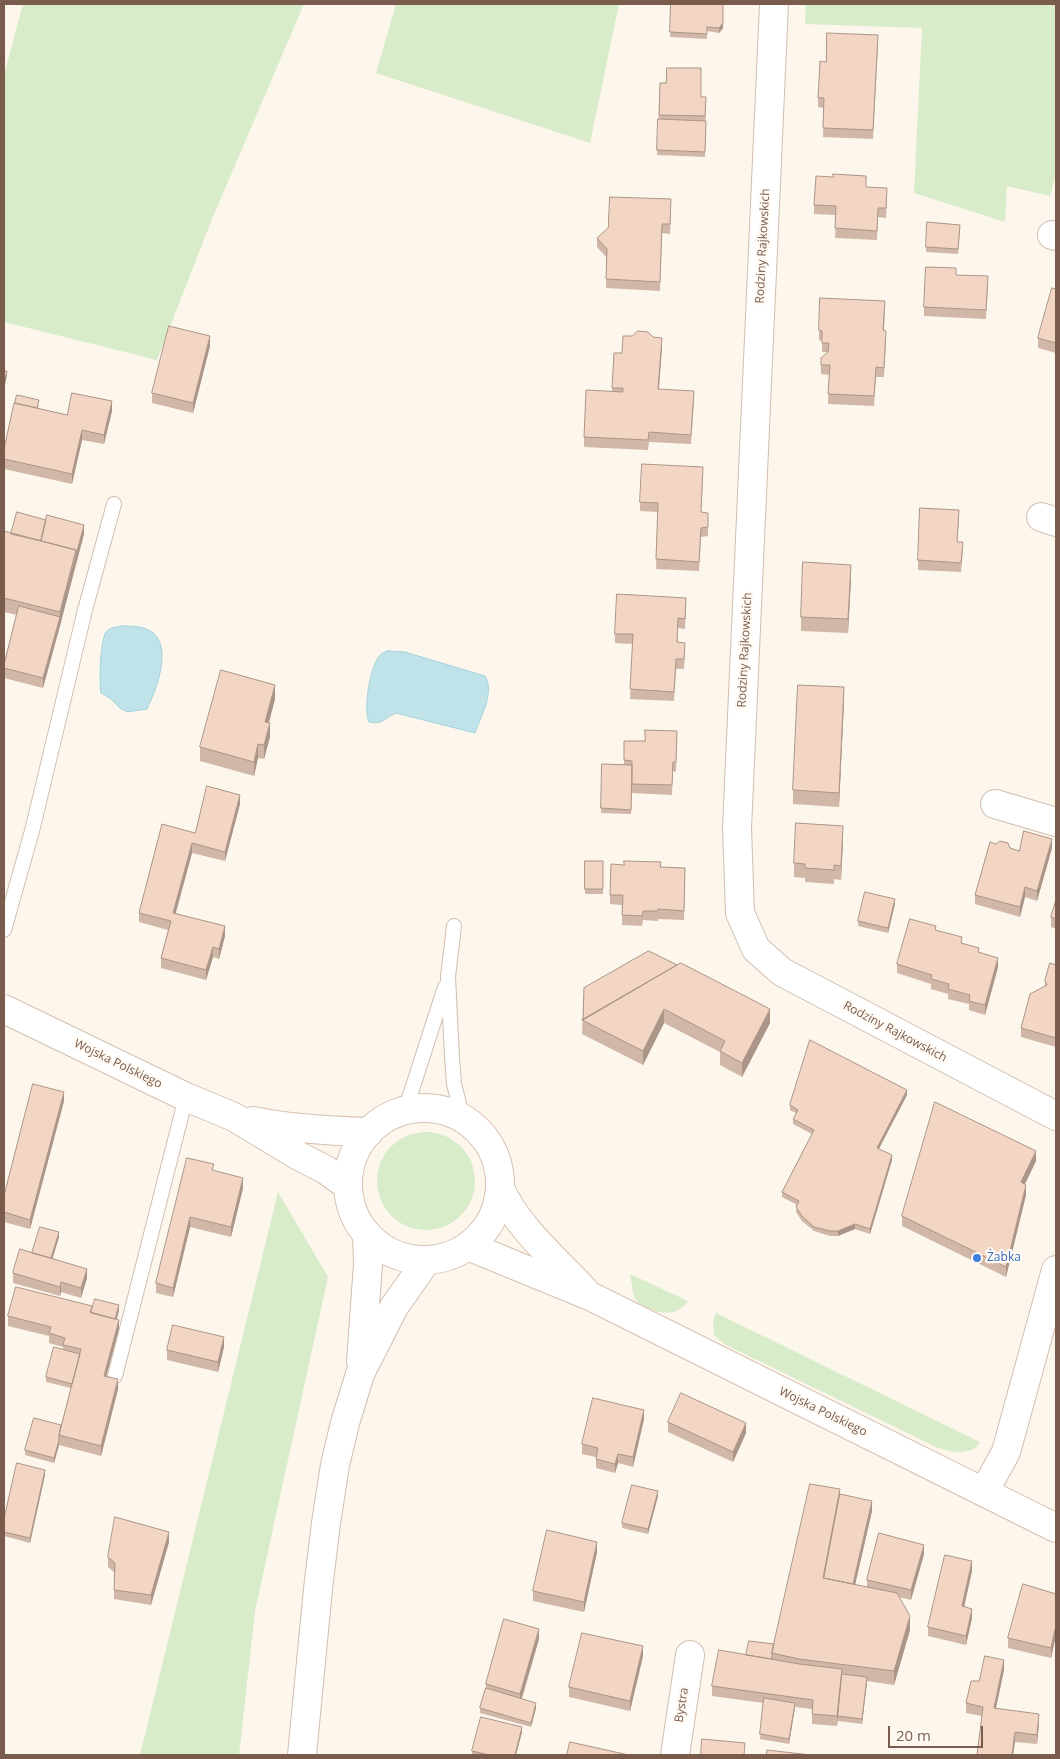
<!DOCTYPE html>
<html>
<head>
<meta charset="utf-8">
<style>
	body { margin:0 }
	#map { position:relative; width:1060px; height:1759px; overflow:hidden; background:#fdf6ec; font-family:"Open Sans",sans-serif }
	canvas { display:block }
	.frame { position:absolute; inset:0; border:5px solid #7a5c4d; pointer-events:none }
	.scale { position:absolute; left:888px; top:1726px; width:95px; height:22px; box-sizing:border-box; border:2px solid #7a5c4d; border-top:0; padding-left:6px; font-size:15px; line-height:18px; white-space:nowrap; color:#7a5c4d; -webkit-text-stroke:4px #fffaf3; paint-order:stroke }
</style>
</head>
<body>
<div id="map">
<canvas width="1060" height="1759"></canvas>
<div class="frame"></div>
<div class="scale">20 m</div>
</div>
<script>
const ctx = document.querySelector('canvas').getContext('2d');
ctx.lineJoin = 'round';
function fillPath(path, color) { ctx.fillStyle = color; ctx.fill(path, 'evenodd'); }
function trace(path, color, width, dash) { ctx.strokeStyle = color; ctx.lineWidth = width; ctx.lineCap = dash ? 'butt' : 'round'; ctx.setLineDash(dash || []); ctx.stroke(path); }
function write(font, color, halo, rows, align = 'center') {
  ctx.font = font + ' "Open Sans",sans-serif'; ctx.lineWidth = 4.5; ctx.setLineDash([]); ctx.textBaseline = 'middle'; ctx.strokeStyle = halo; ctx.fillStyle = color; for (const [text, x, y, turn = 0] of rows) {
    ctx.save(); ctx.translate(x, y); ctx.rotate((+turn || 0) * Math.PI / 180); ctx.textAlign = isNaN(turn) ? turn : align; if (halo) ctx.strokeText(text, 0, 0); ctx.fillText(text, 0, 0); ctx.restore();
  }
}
fillPath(new Path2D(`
	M23 4H304L212 219 157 360 4 322V75Z
	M396 4H619L590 143 376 73Z
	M806 4H1056V174L1050 196 1007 186 1005 222 914 193 922 28 805 24Z
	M377 1181a49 49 0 1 1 98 0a49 49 0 1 1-98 0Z
	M278 1192 328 1277 255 1611 239 1755H140Z
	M630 1274 688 1301C678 1315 664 1315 650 1309 645 1306 639 1305 636 1300 632 1294 632 1282 630 1274Z
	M716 1313 980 1442C972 1457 949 1452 936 1447L724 1344 714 1335 713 1322Z`), '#d8ecc9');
const water = new Path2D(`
	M121 626C131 626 143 626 152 632 173 647 156 691 147 709L127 712 120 708 111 699 101 693C99 683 100 641 106 632 109 628 116 627 121 626Z
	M388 651 405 652 485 676C495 692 481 716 475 733L396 713C383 718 385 725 369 722 363 709 370 664 381 654 382 653 387 651 388 651Z`);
fillPath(water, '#bfe3e8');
trace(water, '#a5d3da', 1);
const service = new Path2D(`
	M454 926 448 977 452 1057 454 1084 463 1119
	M4 930 32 831 85 610 114 504
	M405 1111 445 987
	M115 1376 186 1097`);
const minor = new Path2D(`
	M774 4 737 828 740 913 756 949 782 972 1056 1116
	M1052 235 1056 236
	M1041 517 1056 522
	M995 804 1056 822
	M984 1492 1006 1452 1056 1270
	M675 1755 690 1655`);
const tertiary = new Path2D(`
	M361 1362 368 1264 367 1235
	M302 1755 318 1589 326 1523 335 1465 345 1423 360 1374 394 1307 427 1260`);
const secondary = new Path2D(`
	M4 1009 186 1097 234 1117 297 1155 326 1170 348 1186
	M348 1184a76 76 0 1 1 152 0a76 76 0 1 1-152 0Z
	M253 1121C291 1129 330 1131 369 1132
	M500 1188C516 1226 556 1260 584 1290
	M468 1246 590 1296 1056 1528`);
trace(service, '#d1beb0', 16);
trace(minor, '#d1beb0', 30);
trace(tertiary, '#d1beb0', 30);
trace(secondary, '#d6c0b0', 30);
trace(service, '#fff', 14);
trace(minor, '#fff', 28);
trace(tertiary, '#fff', 28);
trace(secondary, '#fff', 28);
fillPath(new Path2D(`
	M671 4H723V28L719 33 707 31V39L670 37Z
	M878 45 873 139 823 137 824 108 818 107V98L826 62Z
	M660 83 701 97H706L705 157 657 155Z
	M866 187 887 197 886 218 878 217 877 240 835 238 836 215 814 214V205Z
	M671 209 670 234 662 233 660 291 606 288 607 258 597 247V238Z
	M960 230 958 254 926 252V247Z
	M956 275 988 286 986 319 924 316V307Z
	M1056 289V353L1038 348V338Z
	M885 311 884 330 886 341 884 377H876L874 406 828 404 829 375 821 374V358L828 352H822V341L819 340V330Z
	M210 346 193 413 152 403V393Z
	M662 347 659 389 694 401 691 444 649 442 648 450 584 447V437L612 391 614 353H622Z
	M39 405 38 408 67 415 112 411 104 444 82 440 72 484 4 469V449Z
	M703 476 701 512 708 523V536L701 537 699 571 656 569 658 512 640 511V502Z
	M959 520 957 542 963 551 961 572 918 570V560Z
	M4 531 11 534H84L43 688 4 678V665L17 615 4 612Z
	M851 579 848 633 801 631V617Z
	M686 608 685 629 678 628V642L685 653 684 669H676L674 701 630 699 633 644 615 643V634Z
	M275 699 269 723 270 737 264 759 258 758 254 776 200 761V747Z
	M844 701 839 807 793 804V790Z
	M677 731 676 772 673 771 672 795 632 793V792L631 814 601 813V808L624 765V741H645Z
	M240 804 225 861 192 853 176 913 225 936 219 959 213 957 206 980 161 968V958L168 930 139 922V913L195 833Z
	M843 840 841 880 834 879V884L805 882V878L794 877V863Z
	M1010 848 1019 851 1052 848 1037 901 1025 897 1020 917 975 904V895Z
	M585 861H603V894H585Z
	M661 867 685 868 684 920 658 919V921L643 920 642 926 622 925V905L610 904V895Z
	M1056 900V929L1051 927V917Z
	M895 904 888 933 858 926V921Z
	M936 930 979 952 998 967 985 1015 969 1010V1004L948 999V994L931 989V984L897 973V964Z
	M1056 965V1047L1021 1037V1028L1045 986V981Z
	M584 988 770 1023 742 1077 720 1065V1052L664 1023 643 1065 582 1034Z
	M907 1095 879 1149 892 1160 870 1234 855 1229 838 1236H830L814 1231 802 1221 796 1212 797 1205 782 1197V1192L812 1134 793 1124V1119L796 1113 790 1110V1105Z
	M64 1101 30 1229 4 1222V1196Z
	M1036 1161 1025 1184 1026 1195 1006 1277 902 1226V1216Z
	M214 1171 243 1188 231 1237 190 1227 173 1297 156 1293V1283Z
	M59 1237 52 1259 87 1278 81 1298 61 1292 60 1296 13 1283V1273L32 1253Z
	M119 1310 117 1319 119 1329 106 1376 118 1389 101 1456 59 1445 54 1463 25 1455V1450L61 1425 71 1388 46 1382V1377L63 1349V1347L49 1343V1336L8 1326V1316Z
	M224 1347 218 1372 167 1360V1350Z
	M644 1419 633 1467 618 1463 615 1473 596 1468V1457L582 1454V1444Z
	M668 1422 746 1433 733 1462 668 1432Z
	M45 1475 30 1543 4 1536V1519Z
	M840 1494 872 1511 855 1585 867 1587V1580L924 1554 911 1600 899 1597 910 1630 894 1685 867 1681 862 1724 838 1721V1717L837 1726 812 1724V1709L795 1707 789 1744 760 1739 764 1703 712 1696V1686L746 1655 774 1644Z
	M658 1496 648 1534 622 1528V1523Z
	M169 1542 151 1605 114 1599V1572L108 1567V1557Z
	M597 1552 584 1612 533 1601V1591Z
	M972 1571 964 1607 972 1618 966 1645 928 1636V1627Z
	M1056 1594V1635L1051 1658 1008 1648V1638Z
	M539 1639 522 1699 536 1708 531 1727 480 1713V1708L486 1688V1684Z
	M643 1656 630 1711 569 1697V1687Z
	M1004 1670 996 1708 1039 1723 1037 1744 1015 1742 1013 1755H977L982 1716 966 1713V1703L979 1681Z
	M522 1732 516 1755H472V1751Z`), '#d1b7a8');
fillPath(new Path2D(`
	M723 4V28L719 33V28Z
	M210 336V346L193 413V403Z
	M662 338V347L658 399V389Z
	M7 371V376L4 389V384Z
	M112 401V411L104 444V435Z
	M82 430V440L72 484V474Z
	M84 525V534L60 626V612Z
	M851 565V579L848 633V619Z
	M60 617V626L43 688V678Z
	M275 685V699L265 736V722Z
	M844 687V701L839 807V793Z
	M270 723V737L264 759V745Z
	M258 744V758L254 776V762Z
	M240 795V804L225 861V852Z
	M843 826V840L841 880V866Z
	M1052 839V848L1037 901V891Z
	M192 843V853L173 922V913Z
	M1025 887V897L1020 917V907Z
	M895 899V904L888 933V928Z
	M225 926V936L219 959V949Z
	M213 947V957L206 980V970Z
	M998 958V967L985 1015V1005Z
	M664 1009V1023L643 1065V1051Z
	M770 1009V1023L742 1077V1063Z
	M907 1090V1095L877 1152V1148Z
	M64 1092V1101L30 1229V1220Z
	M1036 1151V1161L1021 1192V1182Z
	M892 1155V1160L870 1234V1229Z
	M243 1178V1188L231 1237V1227Z
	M1026 1185V1195L1006 1277V1267Z
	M190 1217V1227L173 1297V1288Z
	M855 1224V1229L838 1236V1231Z
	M59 1232V1237L50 1267V1262Z
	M87 1269V1278L81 1298V1288Z
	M61 1282V1292L60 1296V1287Z
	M119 1305V1310L114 1328V1323Z
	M119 1320V1329L104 1385V1376Z
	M224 1337V1347L218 1372V1362Z
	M118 1379V1389L101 1456V1446Z
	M644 1410V1419L633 1467V1457Z
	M746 1423V1433L733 1462V1452Z
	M59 1440V1445L54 1463V1458Z
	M618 1454V1463L615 1473V1464Z
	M45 1470V1475L30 1543V1538Z
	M840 1489V1503L823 1582V1578Z
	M658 1491V1496L648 1534V1529Z
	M872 1501V1511L852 1598V1588Z
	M169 1532V1542L151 1605V1595Z
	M597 1542V1552L584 1612V1602Z
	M924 1545V1554L911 1600V1590Z
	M972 1561V1571L962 1616V1606Z
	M972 1609V1618L966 1645V1636Z
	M910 1616V1630L894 1685V1671Z
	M1056 1625V1635L1051 1658V1648Z
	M539 1629V1639L520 1703V1694Z
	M643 1646V1656L630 1711V1701Z
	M1004 1660V1670L994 1717V1708Z
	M842 1669V1678L837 1726V1716Z
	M867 1677V1682L862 1724V1719Z
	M536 1703V1708L531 1727V1723Z
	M795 1703V1707L789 1744V1739Z
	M1039 1714V1723L1037 1744V1735Z
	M522 1727V1732L516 1755H515Z
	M1015 1732V1742L1013 1755H1012Z`), '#aa9588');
const building = new Path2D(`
	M671 4H723V23L719 28 707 27V34L670 32Z
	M827 33 878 35 873 130 823 128 824 98H818L820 61 826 62Z
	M667 68H701V97H706L705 116 659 115 660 83H666Z
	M658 119 706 121 705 152 657 150Z
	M833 174 866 176V187L887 188 886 208H878L877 231 835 228 836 206 814 205 816 176 833 177Z
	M610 197 671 199 670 224H662L660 282 606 279 607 249 597 238 608 228Z
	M927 222 960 225 958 249 926 247Z
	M926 267 956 268V275L988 276 986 310 924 307Z
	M1052 288 1056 289V343L1038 338Z
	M820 298 885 301 883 330 886 331 884 368 876 367 874 396 828 394 830 365H821V358L828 352 829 343H822V331L819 330Z
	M169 326 210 336 193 403 152 393Z
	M638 331 648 332 653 337 662 338 658 389 694 391 691 435 649 432 648 440 584 437 586 390 623 392V388H612L614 353H622L623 336H632Z
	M4 371H7L4 384Z
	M72 393 112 401 104 435 82 430 72 474 4 459V449L14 403 67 415Z
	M17 395 39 400 37 408 15 403Z
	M642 464 703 467 701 512 708 513V527L701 528 699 562 656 559 658 503 640 502Z
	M920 508 959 510 957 542H963L961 563 918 560Z
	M17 512 46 520 41 541 11 534Z
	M47 515 84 525 76 555V550L41 541Z
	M4 531 76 550 60 612 4 598Z
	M803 562 851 565 848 619 801 617Z
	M617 594 686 598 685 619 678 618 677 642 685 643 684 659H676L674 692 630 689 633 634H615Z
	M19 606 60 617 43 678 4 668V665Z
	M221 670 275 685 265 722 270 723 264 745 258 744 254 762 200 747Z
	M798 685 844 687 839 793 793 790Z
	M645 730 677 731 676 762H673L672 785 632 784V761L624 760V741H645Z
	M602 764 632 765 631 810 601 808Z
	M207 786 240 795 225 852 192 843 173 913 225 926 219 949 213 947 206 970 161 958 171 921 139 913 162 824 195 833Z
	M796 823 843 826 841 866 834 865V870L805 868V864L794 863Z
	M1024 831 1052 839 1037 891 1025 887 1020 907 975 895 990 842 996 844 1000 841 1008 843 1010 848 1019 851Z
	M585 861H603V889H585Z
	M624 861 661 862 660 867 685 868 684 911 658 909V911H643L642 916 622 915 623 895H610L611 864 624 865Z
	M865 892 895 899 888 928 858 921Z
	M1056 900V919L1051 917Z
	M910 919 936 926 935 930 962 937 961 943 979 948 978 952 998 958 985 1005 969 1001 970 995 948 989 949 984 931 979 932 975 897 964Z
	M649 951 677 965 583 1020 584 988Z
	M681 963 770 1009 742 1063 720 1051 725 1041 664 1009 643 1051 582 1020Z
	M1050 963 1056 965V1038L1021 1028 1030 994 1047 985 1045 981Z
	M810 1040 907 1090 877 1148 892 1155 870 1229 855 1224 838 1231H830L814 1227 802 1216 796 1207 799 1201 782 1192 814 1130 793 1119 798 1110 790 1105Z
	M33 1084 64 1092 30 1220 4 1212V1196Z
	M935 1102 1036 1151 1021 1182 1026 1185 1006 1267 902 1216Z
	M187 1158 214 1164 212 1170 243 1178 231 1227 190 1217 173 1288 156 1283Z
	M40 1227 59 1232 51 1258 32 1253Z
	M20 1249 87 1269 81 1288 61 1282 60 1287 13 1273Z
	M16 1287 92 1306 90 1312 119 1320 104 1376 118 1379 101 1446 59 1435 81 1349 63 1345 65 1338 49 1333 51 1327 8 1316Z
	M95 1299 119 1305 115 1319 91 1313Z
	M173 1325 224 1337 218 1362 167 1350Z
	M54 1347 80 1354 72 1384 46 1377Z
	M681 1393 746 1423 733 1452 668 1422Z
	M593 1398 644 1410 633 1457 618 1454 615 1464 596 1459 598 1448 582 1444Z
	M34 1418 61 1425 59 1435V1440L54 1458 25 1450Z
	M17 1463 45 1470 30 1538 4 1532V1519Z
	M810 1484 840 1489 823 1578 897 1593 910 1616 894 1671 799 1659 772 1653Z
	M632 1485 658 1491 648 1529 622 1523Z
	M840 1494 872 1501 853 1584 824 1578Z
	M115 1517 169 1532 151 1595 114 1590 115 1563 108 1557Z
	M547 1530 597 1542 584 1602 533 1591Z
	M879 1533 924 1545 911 1590 867 1580Z
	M945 1555 972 1561 962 1606 972 1609 966 1636 928 1627Z
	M1023 1584 1056 1594V1625L1051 1648 1008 1638Z
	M504 1619 539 1629 520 1694 486 1684Z
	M582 1633 643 1646 630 1701 569 1687Z
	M749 1641 774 1644 772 1653V1659L746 1655Z
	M719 1650 799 1664 842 1669 837 1716 812 1714 813 1700 712 1686Z
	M985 1656 1004 1660 994 1708 1039 1714 1037 1735 1015 1732 1012 1755H977L983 1707 966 1703 971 1681H979Z
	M842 1674 867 1677 862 1719 838 1716Z
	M486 1688 536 1703 531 1723 480 1708Z
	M764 1698 795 1703 789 1739 760 1734Z
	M481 1717 522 1727 515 1755H489L472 1751Z
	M702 1739 745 1743 744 1755H701Z
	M570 1742 629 1755H567Z
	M767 1750 811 1755H767Z`);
fillPath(building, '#f3d5c3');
trace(building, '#aa9588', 1);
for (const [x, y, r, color] of [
	[977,1258,5,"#3f7fe0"]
]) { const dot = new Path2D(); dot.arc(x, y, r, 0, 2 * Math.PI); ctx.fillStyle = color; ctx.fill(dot); trace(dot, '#fffaf3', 2); }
write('12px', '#7a5c4d', '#fffaf3', [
	["Rodziny Rajkowskich",763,246,-87],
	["Rodziny Rajkowskich",745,650,-87],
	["Rodziny Rajkowskich",895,1032,28],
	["Wojska Polskiego",118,1064,26],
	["Wojska Polskiego",823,1412,26],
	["Bystra",682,1705,-81]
]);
write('12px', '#366cbe', '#fffaf3', [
	["Żabka",987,1258]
], 'left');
</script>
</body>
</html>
